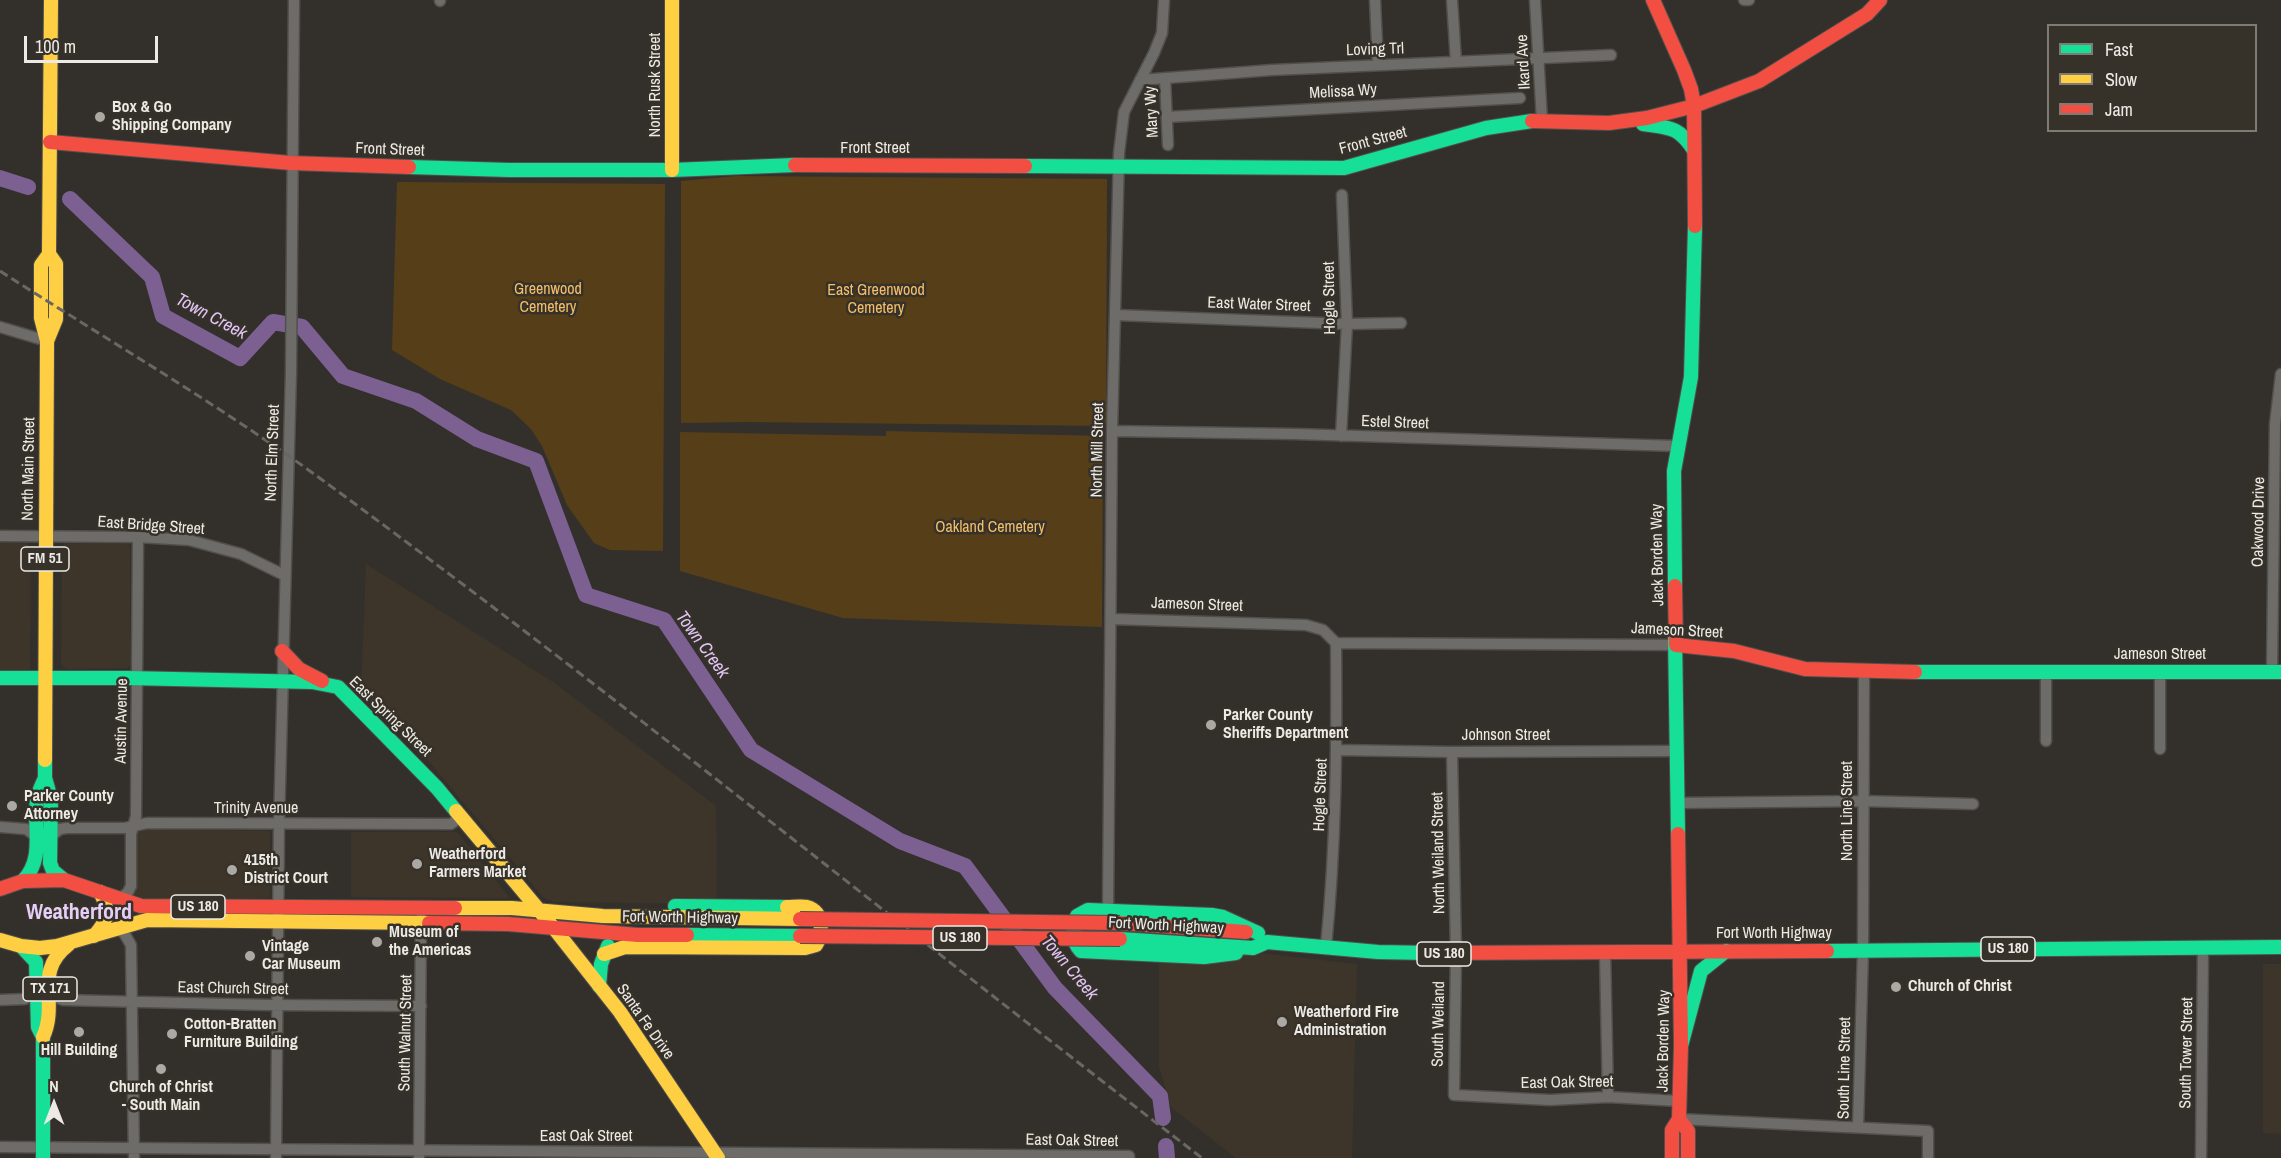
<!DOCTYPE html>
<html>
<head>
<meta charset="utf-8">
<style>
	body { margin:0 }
	#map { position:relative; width:2281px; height:1158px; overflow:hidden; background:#33302c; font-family:"Archivo Narrow",sans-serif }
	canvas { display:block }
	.legend { position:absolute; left:2047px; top:24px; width:210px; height:108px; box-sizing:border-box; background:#363129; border:2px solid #7f7b74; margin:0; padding:8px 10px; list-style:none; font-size:18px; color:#edeae5 }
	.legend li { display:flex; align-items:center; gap:12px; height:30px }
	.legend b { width:30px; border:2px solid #7f7b74 }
	.north { position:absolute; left:24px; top:1074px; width:60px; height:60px; -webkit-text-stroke:4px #363129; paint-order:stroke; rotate:0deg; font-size:16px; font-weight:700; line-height:24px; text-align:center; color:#edeae5 }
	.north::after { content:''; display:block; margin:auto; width:21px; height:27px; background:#edeae5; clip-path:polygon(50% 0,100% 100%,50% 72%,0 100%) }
	.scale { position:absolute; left:24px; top:36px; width:134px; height:27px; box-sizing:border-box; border:3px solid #edeae5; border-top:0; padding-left:8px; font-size:18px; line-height:21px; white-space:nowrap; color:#edeae5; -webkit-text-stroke:4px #363129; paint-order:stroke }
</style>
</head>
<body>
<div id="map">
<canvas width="2281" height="1158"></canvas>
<ul class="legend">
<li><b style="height:8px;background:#16e098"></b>Fast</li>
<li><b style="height:8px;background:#ffcf43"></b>Slow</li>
<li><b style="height:8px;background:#f24e42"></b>Jam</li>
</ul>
<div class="north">N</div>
<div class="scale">100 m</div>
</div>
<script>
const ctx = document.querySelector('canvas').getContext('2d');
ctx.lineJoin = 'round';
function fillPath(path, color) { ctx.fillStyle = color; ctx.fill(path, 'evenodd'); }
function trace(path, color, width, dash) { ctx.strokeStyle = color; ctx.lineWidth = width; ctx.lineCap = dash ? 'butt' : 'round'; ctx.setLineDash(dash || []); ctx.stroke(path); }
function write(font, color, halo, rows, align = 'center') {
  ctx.font = font + ' "Archivo Narrow",sans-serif'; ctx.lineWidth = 5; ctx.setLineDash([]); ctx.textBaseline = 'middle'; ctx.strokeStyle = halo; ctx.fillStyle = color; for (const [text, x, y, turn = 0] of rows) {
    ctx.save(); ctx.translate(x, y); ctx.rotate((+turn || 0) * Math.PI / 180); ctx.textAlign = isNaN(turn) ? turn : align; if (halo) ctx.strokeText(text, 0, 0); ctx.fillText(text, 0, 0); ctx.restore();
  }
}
fillPath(new Path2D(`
	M0 543H27L31 548 30 668 28 672 0 673Z
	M65 543 128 544 130 546V665L127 668 66 669 61 663 62 550Z
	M366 564 553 682 716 806 717 904 554 902 543 897 431 764 401 730 361 694Z
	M139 829 270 831V896L269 898H130L136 890 135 833Z
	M351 832H457L510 898 351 897Z
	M1252 952 1357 964 1352 1158H1236L1171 1107 1159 1066V958Z
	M2263 964H2281V1134L2263 1133Z`), '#3d3529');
fillPath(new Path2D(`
	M736 176 1107 179 1106 426 747 422 681 423V181Z
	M397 182 665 184 663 551 610 550 594 543 567 505 542 446 531 429 511 410 440 379 392 350Z
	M886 431 1103 436 1102 627 843 618 680 571V432L886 436Z`), '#563f18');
trace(new Path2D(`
	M0 178 28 187
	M70 199 152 277 163 316 240 358 273 322 302 327 343 376 416 401 477 439 536 461 586 595 664 620 751 750 900 841 965 866 1055 988 1160 1096 1163 1118
	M1166 1146 1167 1158`), '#7d6092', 16);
const street = new Path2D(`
	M440 0V1
	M1375 0 1378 65
	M1452 0 1456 62
	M1535 0 1542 121
	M1744 0H1749
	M1165 78 1168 145
	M1140 80 1272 70 1611 55
	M1167 117 1520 98
	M1116 315 1347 324 1401 323
	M0 327 47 341
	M1112 431 1295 434 1677 446
	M1341 436 1347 324 1342 195
	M0 536 138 537 189 540 241 554 284 575
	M1111 619 1306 625 1323 630 1336 643 1676 645
	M2272 672 2275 424 2281 374
	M2046 741V671
	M2160 749V672
	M1337 750 1452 752 1676 751
	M1452 752 1456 954 1454 1095 1550 1100 1608 1097 1679 1101
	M1677 803 1863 801 1973 804
	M0 827 26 829 37 837
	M51 836 60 829 67 828H125L147 823 451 824 462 816
	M119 900 128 892 131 886V834L136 816 138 537
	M1108 910 1112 431 1119 153 1124 112 1154 53 1162 33 1164 0
	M116 928 124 933 131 945 134 1158
	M1326 947C1336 846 1337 745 1336 643
	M1605 952 1608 1097
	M50 989 55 997 63 1000 268 1005 421 1006
	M0 1000 25 999 37 989
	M1679 1119 1928 1131V1158
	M1858 1127 1863 950 1864 672
	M0 1147 1129 1156V1158
	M276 1158 279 824 291 372 294 0
	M419 1158 421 918
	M2201 1158 2203 948`);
const fast = new Path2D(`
	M1643 124C1670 128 1678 126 1694 150
	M1025 166 1344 168 1486 128 1532 121
	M409 167 509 170H672L795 165
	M1675 586 1674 471 1691 377 1695 226
	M1675 635 1678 834
	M1915 672H2281
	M0 678H127L312 682 338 687 437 788 456 811
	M45 760V778L51 799 50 863 53 871 64 880
	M23 881C45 858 33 829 37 800 38 792 42 785 45 778
	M675 906 787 907
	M687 935 800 936
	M1120 939 1253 948 1267 942 1378 952 1430 953
	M22 947 36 962 38 1027 43 1037V1158
	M1827 951 2281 947
	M1236 953 1204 957 1081 951C1071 941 1073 929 1077 916L1088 910 1212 915 1223 917 1258 933
	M599 986 601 964 608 946
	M1681 1046 1701 971 1726 951`);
const slow = new Path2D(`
	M672 0V170
	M47 341 56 319V264L49 254 51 0
	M45 760 47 341 41 318V265L49 254
	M456 811 553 927 620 1012 718 1158
	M455 908H512L603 916 800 919
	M94 936C108 921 110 910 100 892
	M0 940 21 946 40 948 57 946 147 920 429 923
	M604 954 625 947 805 948 816 945C823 934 824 911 807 907 801 906 793 907 787 907
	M43 1037C59 1002 33 972 68 945`);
const jam = new Path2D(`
	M1653 0 1684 70 1691 89 1694 106 1695 226
	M1532 121 1609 123 1647 118 1694 106 1759 81 1867 14 1880 0
	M50 142 291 163 409 167
	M795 165 1025 166
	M1675 586 1676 645 1734 651 1805 669 1915 672
	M282 651 299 669 322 681
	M0 889 23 881 64 880 141 906 455 908
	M429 923 508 924 638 935H687
	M1120 923 1246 932
	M1430 953 1827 951
	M1679 1119 1688 1131V1158
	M1672 1158V1130L1679 1119 1681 1046 1678 834`);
trace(street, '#514f4b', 13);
trace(fast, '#514f4b', 16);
trace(slow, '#514f4b', 16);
trace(jam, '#514f4b', 16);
trace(street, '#6e6c69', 10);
trace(fast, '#16e098', 14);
trace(slow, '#ffcf43', 14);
trace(jam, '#f24e42', 14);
trace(new Path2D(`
	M0 271C107 340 218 404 321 479 621 698 908 933 1202 1158`), '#696763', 3, [9, 4.5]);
const jamBridge = new Path2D(`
	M800 919 1120 923
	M800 936 1120 939`);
trace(jamBridge, '#514f4b', 16, []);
trace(jamBridge, '#f24e42', 14);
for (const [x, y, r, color] of [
	[100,117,6,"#aca9a4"],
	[1211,725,6,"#aca9a4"],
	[12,806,6,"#aca9a4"],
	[417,864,6,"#aca9a4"],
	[232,870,6,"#aca9a4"],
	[377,942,6,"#aca9a4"],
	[250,956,6,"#aca9a4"],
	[1896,987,6,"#aca9a4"],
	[1282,1022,6,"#aca9a4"],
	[79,1032,6,"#aca9a4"],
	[172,1034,6,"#aca9a4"],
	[161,1069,6,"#aca9a4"]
]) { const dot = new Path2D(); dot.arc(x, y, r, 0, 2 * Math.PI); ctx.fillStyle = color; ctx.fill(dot); trace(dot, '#363129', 2); }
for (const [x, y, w] of [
	[45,559,48],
	[198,907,54],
	[960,938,54],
	[2008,949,54],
	[1444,954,54],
	[50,989,54]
]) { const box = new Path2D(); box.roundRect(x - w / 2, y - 12, w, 24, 4.5); ctx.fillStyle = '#363129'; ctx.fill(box); trace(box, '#edeae5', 1.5); }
write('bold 15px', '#edeae5', null, [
	["FM 51",45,559],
	["US 180",198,907],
	["US 180",960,938],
	["US 180",2008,949],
	["US 180",1444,954],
	["TX 171",50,989]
]);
write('16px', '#edeae5', '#363129', [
	["Loving Trl",1375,50,-2],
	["Ikard Ave",1524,62,-93],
	["North Rusk Street",656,85,-90],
	["Melissa Wy",1343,92,-3],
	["Mary Wy",1152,112,-93],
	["Front Street",1373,141,-15],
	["Front Street",875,149],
	["Front Street",390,150,2],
	["Hogle Street",1330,298,-91],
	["East Water Street",1259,305,2],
	["Estel Street",1395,423,2],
	["North Mill Street",1098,450,-89],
	["North Elm Street",273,453,-88],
	["North Main Street",29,469,-89],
	["Oakwood Drive",2259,522,-89],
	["East Bridge Street",151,526,4],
	["Jack Borden Way",1658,555,-91],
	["Jameson Street",1197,605,2],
	["Jameson Street",1677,631,3],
	["Jameson Street",2160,655],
	["East Spring Street",390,717,44],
	["Austin Avenue",122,721,-89],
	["Johnson Street",1506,736],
	["Hogle Street",1321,795,-88],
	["Trinity Avenue",256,809],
	["North Line Street",1848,811,-90],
	["North Weiland Street",1439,853,-91],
	["Fort Worth Highway",680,918,1],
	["Fort Worth Highway",1166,926,3],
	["Fort Worth Highway",1774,934],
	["East Church Street",233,989,1],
	["Santa Fe Drive",645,1022,55],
	["South Weiland",1439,1024,-89],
	["South Walnut Street",406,1033,-89],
	["Jack Borden Way",1664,1041,-89],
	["South Tower Street",2187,1053,-89],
	["South Line Street",1845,1068,-89],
	["East Oak Street",1567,1083,-1],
	["East Oak Street",586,1137],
	["East Oak Street",1072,1141,1]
]);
write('bold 16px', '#edeae5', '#363129', [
	["Box & Go",112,108],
	["Shipping Company",112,126],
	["Parker County",1223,716],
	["Sheriffs Department",1223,734],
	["Parker County",24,797],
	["Attorney",24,815],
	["Weatherford",429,855],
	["Farmers Market",429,873],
	["415th",244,861],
	["District Court",244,879],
	["Museum of",389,933],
	["the Americas",389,951],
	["Vintage",262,947],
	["Car Museum",262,965],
	["Church of Christ",1908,987],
	["Weatherford Fire",1294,1013],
	["Administration",1294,1031],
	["Cotton-Bratten",184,1025],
	["Furniture Building",184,1043],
	["Hill Building",79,1051,"center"],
	["Church of Christ",161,1088,"center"],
	["- South Main",161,1106,"center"]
], 'left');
write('16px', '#f4be68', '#363129', [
	["Greenwood",548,290],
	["Cemetery",548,308],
	["East Greenwood",876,291],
	["Cemetery",876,309],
	["Oakland Cemetery",990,528]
]);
write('italic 18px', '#dfc4f5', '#363129', [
	["Town Creek",211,317,28],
	["Town Creek",702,645,54],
	["Town Creek",1069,968,50]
]);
write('bold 22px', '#e5cff8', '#363129', [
	["Weatherford",79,913]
]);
</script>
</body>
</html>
